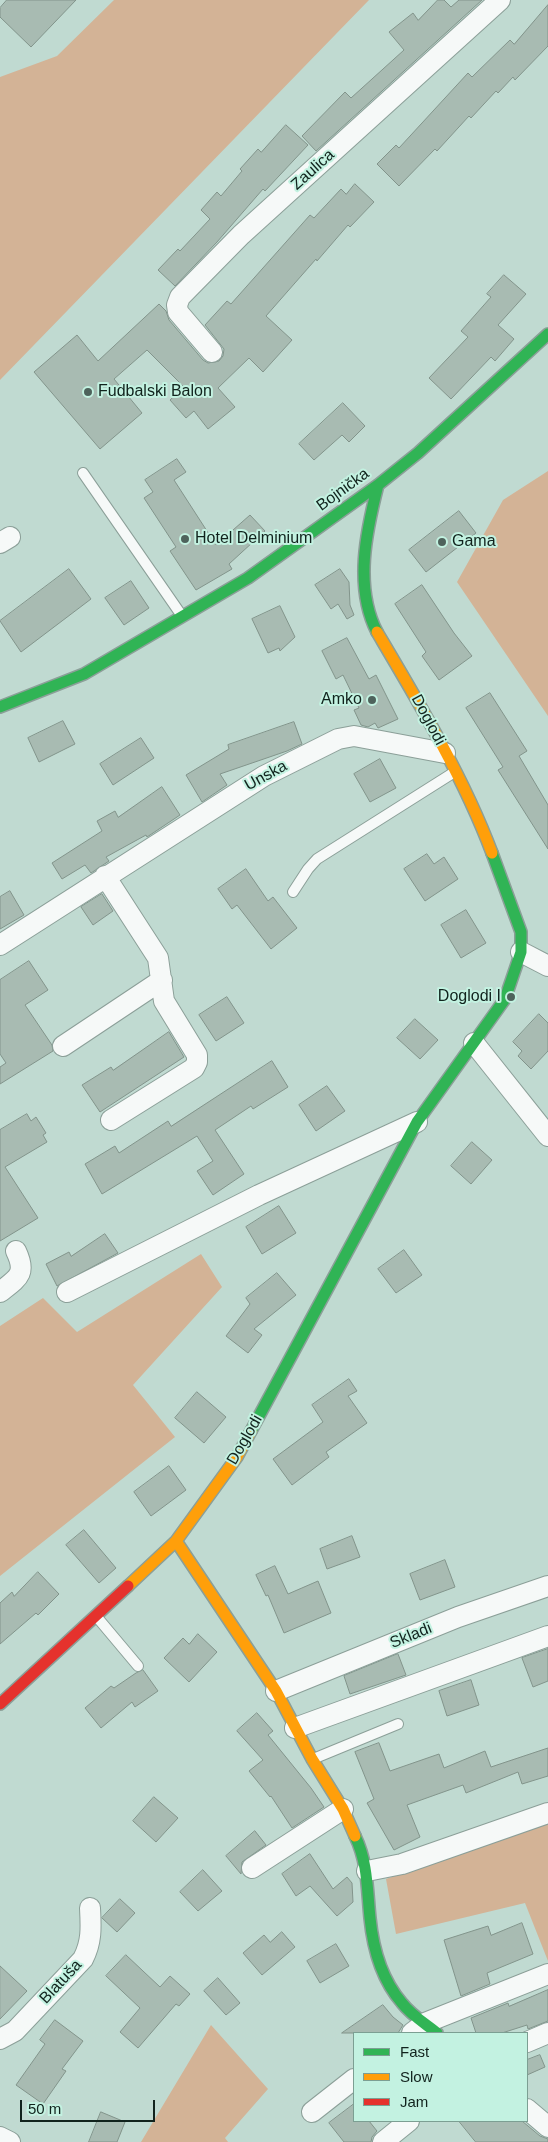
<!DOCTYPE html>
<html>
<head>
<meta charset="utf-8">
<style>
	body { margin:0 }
	#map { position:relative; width:548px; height:2142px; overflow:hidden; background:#c0dad1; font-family:Arial,sans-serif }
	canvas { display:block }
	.legend { position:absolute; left:353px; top:2032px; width:175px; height:90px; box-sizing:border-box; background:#c3f2e1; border:1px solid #7c9f93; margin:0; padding:6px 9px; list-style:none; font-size:15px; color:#11231d }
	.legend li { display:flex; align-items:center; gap:10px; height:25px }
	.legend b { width:25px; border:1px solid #7c9f93 }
	.scale { position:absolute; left:20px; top:2100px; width:135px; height:22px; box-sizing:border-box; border:2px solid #11231d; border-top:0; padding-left:6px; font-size:15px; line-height:18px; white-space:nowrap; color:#11231d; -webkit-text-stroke:4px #c3f2e1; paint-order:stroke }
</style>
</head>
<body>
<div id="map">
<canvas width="548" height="2142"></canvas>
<ul class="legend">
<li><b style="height:6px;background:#30b455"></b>Fast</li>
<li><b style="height:6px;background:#ff9f0a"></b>Slow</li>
<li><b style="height:6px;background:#e5322d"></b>Jam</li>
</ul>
<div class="scale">50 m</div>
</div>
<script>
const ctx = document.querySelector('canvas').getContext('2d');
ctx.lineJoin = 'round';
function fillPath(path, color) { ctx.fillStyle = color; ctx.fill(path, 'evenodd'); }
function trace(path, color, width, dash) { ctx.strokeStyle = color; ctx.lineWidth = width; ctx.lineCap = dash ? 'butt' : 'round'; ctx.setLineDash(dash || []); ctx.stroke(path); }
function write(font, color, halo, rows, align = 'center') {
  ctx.font = font + ' Arial,sans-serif'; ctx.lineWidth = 4; ctx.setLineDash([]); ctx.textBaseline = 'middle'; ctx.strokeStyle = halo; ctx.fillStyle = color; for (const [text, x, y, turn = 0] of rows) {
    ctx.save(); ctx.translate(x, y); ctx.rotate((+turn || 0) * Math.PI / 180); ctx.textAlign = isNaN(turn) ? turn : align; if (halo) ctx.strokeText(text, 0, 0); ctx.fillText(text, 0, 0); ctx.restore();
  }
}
fillPath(new Path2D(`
	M114 0H369L0 380V77L57 56Z
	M548 471V716L457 582 503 500Z
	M201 1254 222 1287 133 1385 175 1437 0 1576V1326L43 1298 77 1332Z
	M548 1821V1961L525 1903 396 1934 386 1879Z
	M211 2025 268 2089 225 2138 228 2142H141Z`), '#d3b396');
const building = new Path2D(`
	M7 0H76L31 47 0 17V8Z
	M438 0H444L451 7 459 0H482L316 151 302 136 345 92 351 98 404 50 389 32 413 13 418 20Z
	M548 5V46L515 80 513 77 498 93 496 91 471 118 469 116 437 151 435 149 399 186 377 164 396 145 399 148 468 73 472 77 510 40 514 44Z
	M286 125 308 145 265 191 263 189 217 242 175 286 158 270 178 249 180 251 210 219 201 210 217 192 221 196 242 171 240 169 258 149 261 152Z
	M355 184 374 202 350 227 348 225 317 261 316 259 266 316 292 340 263 372 249 358 218 388 235 407 208 429 194 411 186 418 170 400 184 387 147 350 114 379 142 413 100 449 34 372 77 335 98 361 159 304 166 311 169 320 203 360 208 363 219 361 223 356 224 349 205 325 227 301 231 304 310 215 314 218 341 189 346 194Z
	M504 275 526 294 498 325 514 339 495 361 491 357 451 399 429 378 468 337 461 331 491 297 487 294Z
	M343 403 365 426 349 442 342 435 314 460 299 444Z
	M177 459 186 472 174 480 216 545 250 515 265 531 229 564 232 569 196 590 170 551 176 547 144 498 153 492 145 480Z
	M459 511 476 533 426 572 409 550Z
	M69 569 91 599 21 652 0 621Z
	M340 569 349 582 350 605 354 615 347 619 338 604 331 609 315 585Z
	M131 581 149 608 124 625 105 598Z
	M422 585 454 633 472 656 439 680 422 656 426 652 395 604Z
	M280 606 295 637 280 651 279 648 268 653 252 619Z
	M347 638 369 679 376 675 398 719 378 728 375 723 368 727 361 725 354 710 359 708 343 675 336 679 322 651Z
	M490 693 527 751 519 756 548 805V849L498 770 503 767 466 708Z
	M63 721 75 744 39 762 28 738Z
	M294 722 302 744 287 751 220 774 227 785 202 802 186 775 229 749 228 745Z
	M141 738 154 758 113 785 100 764Z
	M380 759 396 788 370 802 354 774Z
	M162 787 180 815 147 837 146 835 106 857 109 861 91 873 85 865 62 879 52 863 102 831 97 821 115 811 118 817Z
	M427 854 434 864 444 857 458 879 425 901 404 869Z
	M246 869 268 901 273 897 297 928 271 949 237 905 232 909 218 889Z
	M10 891 24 915 0 929V897Z
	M102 894 113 911 93 925 81 907Z
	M466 910 486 943 461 958 441 925Z
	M29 961 48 990 25 1005 52 1045 53 1051 0 1084V1067L6 1063 0 1054V980Z
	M227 997 244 1023 216 1041 199 1015Z
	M539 1014 548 1023V1051L531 1069 518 1056 522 1051 513 1042Z
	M415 1019 438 1040 420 1059 397 1038Z
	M169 1032 184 1057 100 1112 82 1085 111 1067 113 1070Z
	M272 1061 288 1087 253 1109 251 1106 215 1130 244 1174 213 1195 197 1171 213 1161 197 1136 102 1194 85 1164 115 1146 119 1153 168 1121 171 1126Z
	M327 1086 345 1111 316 1131 299 1105Z
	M27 1114 31 1121 36 1117 46 1133 43 1135 47 1142 5 1167 38 1218 0 1241V1130Z
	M472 1142 492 1160 471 1184 451 1166Z
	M279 1206 296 1233 262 1254 246 1227Z
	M105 1234 118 1253 57 1286 46 1264 69 1252 71 1256Z
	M404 1250 422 1275 396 1293 378 1269Z
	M277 1273 296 1295 254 1329 262 1335 248 1353 226 1336 250 1304 246 1298Z
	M349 1379 357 1391 348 1396 367 1423 326 1452 329 1457 292 1485 273 1459 323 1422 312 1405Z
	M197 1392 226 1417 204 1443 175 1418Z
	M169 1466 186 1490 151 1516 134 1492Z
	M84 1530 116 1568 99 1583 66 1545Z
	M352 1536 360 1557 327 1569 320 1549Z
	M445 1560 455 1587 420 1600 410 1574Z
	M275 1566 288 1594 318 1581 331 1613 284 1633 268 1595 266 1596 256 1575Z
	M38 1572 59 1594 38 1615 36 1613 0 1644V1603L12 1592 14 1596Z
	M198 1634 217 1652 189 1682 164 1658 183 1638 189 1644Z
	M548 1649V1681L533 1687 522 1658Z
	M398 1654 406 1675 350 1694 344 1676Z
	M143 1670 158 1691 135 1707 132 1702 101 1728 85 1708 111 1686 114 1688 136 1673Z
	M471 1680 479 1705 447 1716 439 1691Z
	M257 1713 273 1731 268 1735 311 1788 324 1807 292 1828 271 1796 270 1797 249 1771 263 1760 237 1731Z
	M379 1743 390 1771 439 1754 444 1768 485 1751 491 1767 548 1748V1776L522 1784 518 1772 466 1793 463 1785 407 1805 420 1837 394 1850 367 1803 374 1799 355 1752Z
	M154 1797 178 1818 156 1842 133 1821Z
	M255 1831 266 1845 242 1862 241 1874 226 1856Z
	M310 1854 333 1889 347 1877 352 1883 353 1902 337 1916 310 1886 296 1896 282 1874Z
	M203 1870 222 1891 198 1911 180 1892Z
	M120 1899 135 1913 117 1932 102 1918Z
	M522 1923 533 1954 487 1973 490 1984 461 1996 444 1940 488 1926 491 1935Z
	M282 1932 295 1947 262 1975 243 1953 264 1935 270 1942Z
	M336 1944 349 1966 320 1983 307 1961Z
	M126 1955 160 1987 170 1976 190 1994 179 2006 176 2004 138 2048 120 2032 140 2008 106 1976Z
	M0 1966 27 1991 0 2019Z
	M218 1978 240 2003 226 2015 204 1991Z
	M548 1990V2021L528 2029 527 2025 502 2033H476L471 2018 508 2003 509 2006Z
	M383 2005 393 2017 403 2025 398 2033H342Z
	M55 2020 83 2041 62 2069 66 2071 43 2104 16 2085 45 2044 40 2040Z
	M540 2055 545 2067 527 2075V2060Z
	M354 2104V2121H369L377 2131 372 2137 371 2142H344L329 2123Z
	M101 2112 125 2122 117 2142H89Z
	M459 2121H522L540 2136 548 2139V2142H476Z`);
fillPath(building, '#a8bbb2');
trace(building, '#82948b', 1);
const lane = new Path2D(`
	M83 473 182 616
	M293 892 308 869 317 859 453 773
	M96 1616 138 1666
	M313 1759 398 1724`);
const street = new Path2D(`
	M212 352 178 312 177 305 180 297 241 235 500 0
	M0 543 10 537
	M105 876 158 958 164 1001 197 1055V1062L194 1068 111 1120
	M0 945 264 776 338 739 354 736 445 753
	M521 952 548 966
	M474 1043 548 1136
	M63 1046 162 980
	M0 1292C18 1278 27 1274 16 1251
	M67 1292 259 1195 417 1122
	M276 1691 458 1617 548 1586
	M295 1728 548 1636
	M252 1868 343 1809
	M367 1871 402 1864 548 1813
	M412 2033 425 2023 548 1974
	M0 2039 15 2031 83 1959C92 1942 91 1927 90 1908
	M527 2042 548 2033
	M527 2109 548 2127
	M312 2112 354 2079
	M0 2137 10 2142
	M383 2142 409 2121`);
const fast = new Path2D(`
	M377 632C354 587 366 532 378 485
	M0 707 84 674 248 578 378 485 418 453 548 334
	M251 1431 417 1122 505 999 521 952V932L492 853
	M355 1836C368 1863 367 1889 370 1918 373 1949 382 1980 402 2003 411 2015 426 2024 437 2033`);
const slow = new Path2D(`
	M377 632C419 703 463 776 492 853
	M176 1541 276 1691 312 1759 343 1809 355 1836
	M128 1586 176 1541 237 1457 251 1431`);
const jam = new Path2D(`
	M0 1704 128 1586`);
trace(lane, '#8b9f98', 12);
trace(street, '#8b9f98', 22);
trace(fast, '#8b9f98', 14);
trace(slow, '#8b9f98', 14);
trace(jam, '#8b9f98', 14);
trace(lane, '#f6f9f8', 10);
trace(street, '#f6f9f8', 20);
trace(fast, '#30b455', 11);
trace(slow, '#ff9f0a', 11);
trace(jam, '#e5322d', 11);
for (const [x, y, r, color] of [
	[88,392,5,"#4e635c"],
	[185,539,5,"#4e635c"],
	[442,542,5,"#4e635c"],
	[372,700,5,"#4e635c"],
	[511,997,5,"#4e635c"]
]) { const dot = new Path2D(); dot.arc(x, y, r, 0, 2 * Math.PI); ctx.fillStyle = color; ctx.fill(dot); trace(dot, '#c3f2e1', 2); }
write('16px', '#11231d', '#c3f2e1', [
	["Zaulica",313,170,-42],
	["Bojnička",343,490,-36],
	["Doglodi",428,720,62],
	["Unska",266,776,-29],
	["Doglodi",245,1440,-60],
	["Skladi",411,1636,-22],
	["Blatuša",61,1982,-47]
]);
write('16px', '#11231d', '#c3f2e1', [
	["Fudbalski Balon",98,392],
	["Hotel Delminium",195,539],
	["Gama",452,542],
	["Amko",362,700,"right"],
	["Doglodi I",501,997,"right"]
], 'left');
</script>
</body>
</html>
